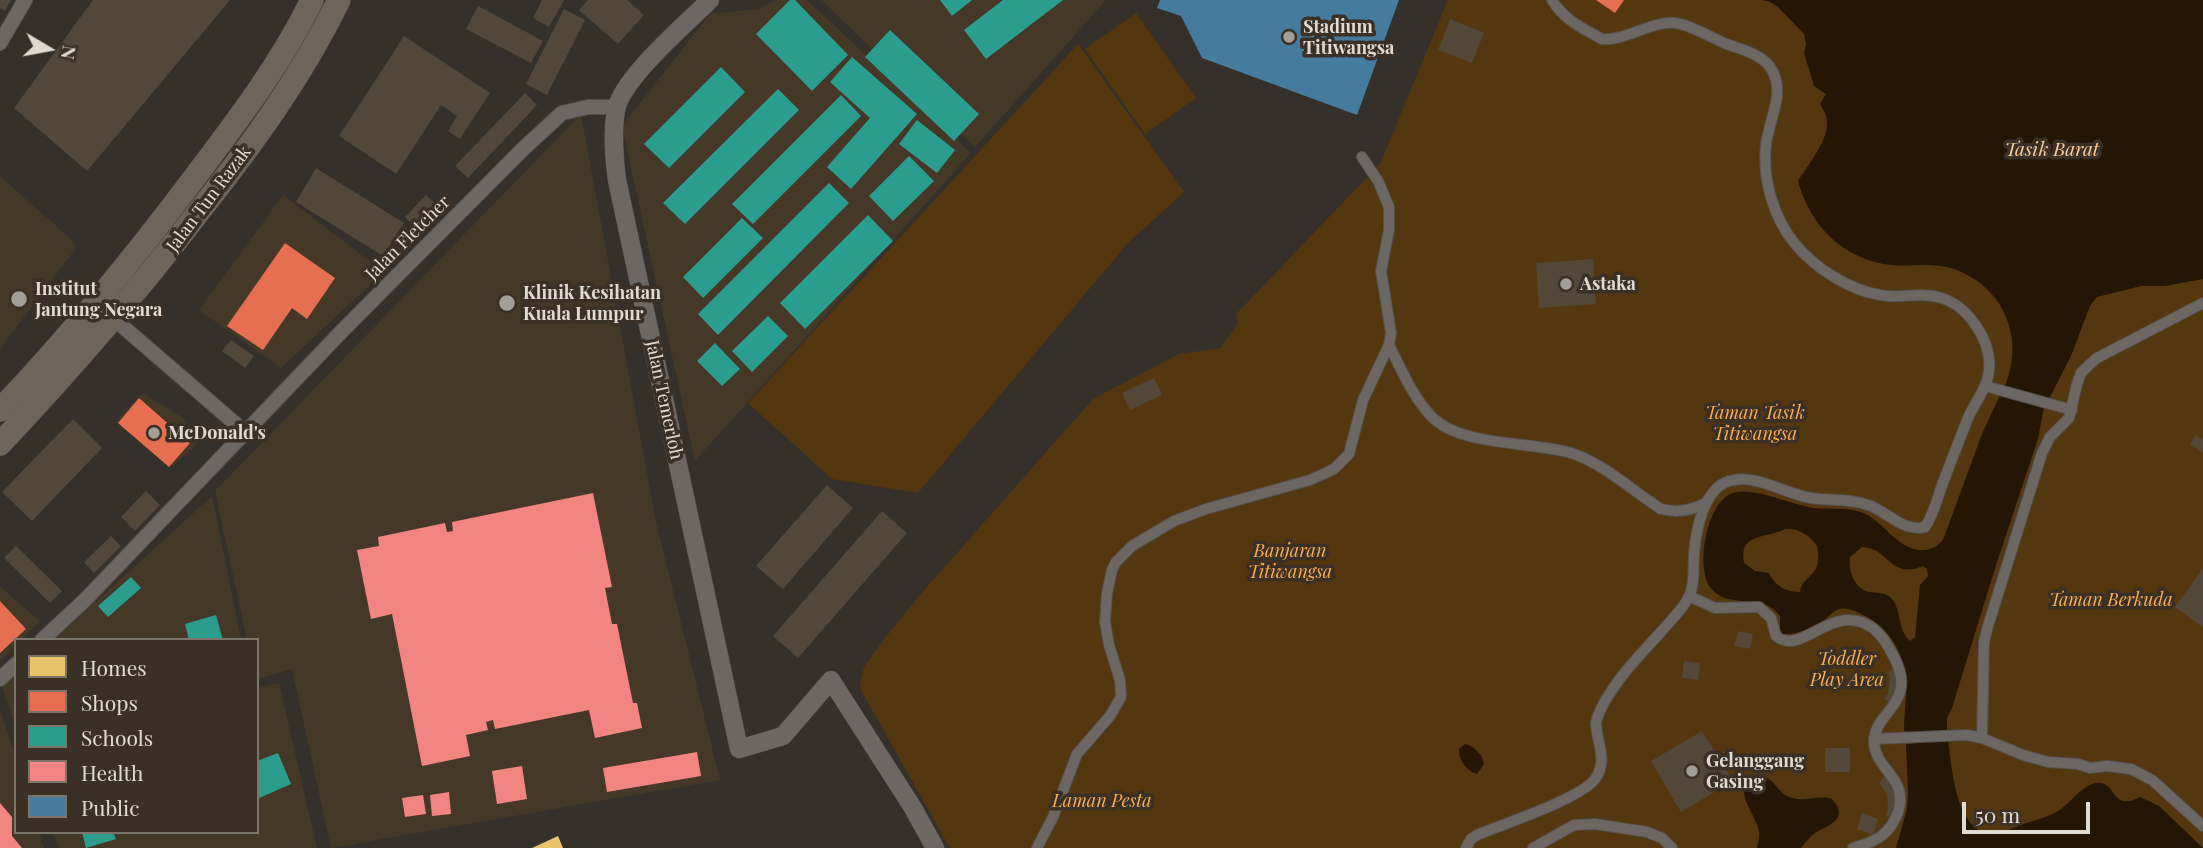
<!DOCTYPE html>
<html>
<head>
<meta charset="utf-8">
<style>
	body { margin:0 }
	#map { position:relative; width:2203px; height:848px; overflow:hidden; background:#36302a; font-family:"Playfair Display",serif }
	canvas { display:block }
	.legend { position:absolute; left:14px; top:638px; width:245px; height:196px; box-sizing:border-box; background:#3b3025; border:2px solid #7d746a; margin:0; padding:9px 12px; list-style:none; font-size:21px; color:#e1dad2 }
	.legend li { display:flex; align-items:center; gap:14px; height:35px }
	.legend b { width:35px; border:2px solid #7d746a }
	.north { position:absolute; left:14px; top:14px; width:70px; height:70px; -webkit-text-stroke:5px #3b3025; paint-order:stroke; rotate:100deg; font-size:19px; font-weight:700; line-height:28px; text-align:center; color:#e1dad2 }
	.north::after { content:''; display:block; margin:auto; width:24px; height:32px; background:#e1dad2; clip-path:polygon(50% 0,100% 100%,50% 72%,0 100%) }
	.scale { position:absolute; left:1962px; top:802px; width:128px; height:32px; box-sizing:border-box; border:4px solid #e1dad2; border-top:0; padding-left:9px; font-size:21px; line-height:24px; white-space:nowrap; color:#e1dad2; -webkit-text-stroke:5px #3b3025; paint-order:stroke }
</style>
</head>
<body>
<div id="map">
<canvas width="2203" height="848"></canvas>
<ul class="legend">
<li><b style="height:19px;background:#e9c46a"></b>Homes</li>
<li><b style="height:19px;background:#e76f51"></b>Shops</li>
<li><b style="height:19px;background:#2a9d8f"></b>Schools</li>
<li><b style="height:19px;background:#f28482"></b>Health</li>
<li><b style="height:19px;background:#457b9d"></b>Public</li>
</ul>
<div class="north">N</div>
<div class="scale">50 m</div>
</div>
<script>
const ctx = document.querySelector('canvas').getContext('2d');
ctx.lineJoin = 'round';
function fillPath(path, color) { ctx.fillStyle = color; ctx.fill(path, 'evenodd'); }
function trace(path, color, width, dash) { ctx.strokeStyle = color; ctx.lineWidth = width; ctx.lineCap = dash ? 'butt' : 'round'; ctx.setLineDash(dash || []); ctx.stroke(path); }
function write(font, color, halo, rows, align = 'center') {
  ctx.font = font + ' "Playfair Display",serif'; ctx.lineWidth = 7; ctx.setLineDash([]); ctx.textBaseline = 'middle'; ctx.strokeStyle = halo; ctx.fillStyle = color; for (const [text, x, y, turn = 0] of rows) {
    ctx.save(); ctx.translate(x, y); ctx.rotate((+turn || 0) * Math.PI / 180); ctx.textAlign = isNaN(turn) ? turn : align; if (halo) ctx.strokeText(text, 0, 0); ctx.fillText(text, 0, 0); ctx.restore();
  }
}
fillPath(new Path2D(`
	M776 0H807L971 153 695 461 622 126 710 14 759 9Z
	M821 0H1106L975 147Z
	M581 114 655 517 720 780 331 848 292 669 257 679V640H247L215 491Z
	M0 176 74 242 76 248 0 349Z
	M283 195 384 272 281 368 199 310Z
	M143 393 183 418 200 438V441L173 466 122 428 118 419Z
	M212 496 241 640H54Z
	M0 587 40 621 21 640H16V645L0 660Z
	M16 675V726L2 687Z
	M279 683 317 848H59L53 832H257V688Z
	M0 709 16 759V832H39L44 848H0Z`), '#463827');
fillPath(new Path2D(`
	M1448 0H2203V848H950L862 692 860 682 864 667 881 643 919 596 1093 399 1179 354 1221 348 1238 323 1236 314 1380 164Z
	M1136 13 1196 98 1145 134 1085 49Z
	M1078 44 1184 192 1127 244 918 493 832 479 748 403Z`), '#54370f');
fillPath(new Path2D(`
	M1762 0H2203V279L2165 286H2141L2097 297 2090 306 2071 356 2049 399 2005 386C2025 338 2004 287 1954 269 1933 262 1913 267 1891 265 1844 260 1810 226 1798 181 1807 166 1826 144 1827 125 1828 117 1824 111 1820 104L1826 94 1814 86 1804 53 1806 44 1804 34 1778 7 1770 2Z
	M2000 395 2044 407 2038 439 1996 565 1952 708 1947 718V732L1907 735 1904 730C1904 712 1908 692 1905 675 1903 650 1886 625 1863 615 1855 611 1845 606 1837 610 1832 612 1828 617 1824 620 1812 628 1797 635 1783 634L1780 629V616C1762 590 1728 612 1710 587 1696 566 1706 506 1730 494 1736 491 1744 491 1751 492 1772 495 1792 504 1813 508 1829 510 1846 507 1861 512 1883 520 1895 547 1919 550 1929 551 1937 547 1943 540L1982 434ZM1785 529C1798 528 1809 534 1817 546 1824 578 1802 574 1800 592 1786 592 1775 586 1769 573L1755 571 1744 563C1738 532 1767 539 1785 529ZM1862 547C1890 548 1889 580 1923 566L1927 569 1928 576 1920 585 1915 637 1910 641C1897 630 1902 607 1890 597 1884 592 1876 593 1869 592 1854 588 1848 571 1850 557Z
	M1948 740C1952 767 1955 833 1993 834 2001 834 2010 829 2018 826 2031 821 2047 818 2058 811 2071 803 2077 790 2092 784 2117 775 2109 814 2140 797L2159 806 2203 848H1896L1907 809 1908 793 1906 744Z
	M1465 744C1474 746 1483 755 1484 764L1477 774C1467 771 1458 760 1459 749Z
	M1759 776C1774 777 1775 789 1787 796 1803 804 1817 794 1832 799 1849 818 1831 824 1817 832 1810 836 1806 842 1801 848H1757C1758 843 1760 836 1759 831 1756 813 1727 785 1759 776Z`), '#251504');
fillPath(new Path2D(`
	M558 836 563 848H532Z`), '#e9c46a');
fillPath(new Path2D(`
	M1596 0H1624L1615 13Z
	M285 243 335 278 307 319 292 308 263 350 227 326Z
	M139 398 190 443 169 467 118 423Z
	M0 601 26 629 0 653Z`), '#e76f51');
fillPath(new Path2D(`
	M790 0H795L848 55 812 91 756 34Z
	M940 0H972L952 16Z
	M1003 0H1063L986 59 964 30Z
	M890 30 979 114 954 141 865 57Z
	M852 57 917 114 851 189 827 167 870 118 830 82Z
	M721 67 745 92 669 168 644 144Z
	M778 89 799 110 685 224 663 203Z
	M841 95 861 116 753 224 732 204Z
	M917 120 955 150 937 173 899 144Z
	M909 156 934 181 893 221 869 196Z
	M829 183 849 203 718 335 698 314Z
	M868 215 893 241 805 329 780 303Z
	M742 218 763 238 703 298 683 277Z
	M768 316 788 336 752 372 732 351Z
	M715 343 740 369 722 386 697 361Z
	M131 577 141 588 108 617 98 606Z
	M216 615 223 640H189L185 624Z
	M278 753 291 784 257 799V761Z
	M82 832H113L116 839 86 848Z`), '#2a9d8f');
fillPath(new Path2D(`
	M593 493 612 587 605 588 612 624H617L633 703H637L642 728 595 738 589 710 495 729 493 720 486 722 488 730 466 735 470 756 422 766 392 614 371 619 357 550 379 546 378 537 445 523 447 532 453 531 452 522Z
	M697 752 701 776 607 792 603 768Z
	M522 766 527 799 497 804 492 771Z
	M449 792 451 814 432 816 430 795Z
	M423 795 426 814 405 817 402 798Z
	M0 803 12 817V836L22 848H0Z`), '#f28482');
fillPath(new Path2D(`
	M1160 0H1399L1357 115 1202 58 1181 16 1157 8Z`), '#457b9d');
fillPath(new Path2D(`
	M0 0H11L5 11 0 8Z
	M93 0H230L87 171 14 108Z
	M542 0H564L549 27 533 18Z
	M588 0H627L644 15 618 44 579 10Z
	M478 6 543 41 531 63 466 29Z
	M564 9 585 20 547 95 526 84Z
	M1450 19 1484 33 1472 63 1438 50Z
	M404 36 490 93 460 139 448 131 457 116 441 105 396 174 339 136Z
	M525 93 537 105 468 178 455 166Z
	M316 168 404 223 383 256 296 202Z
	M426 195 438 207 417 229 405 217Z
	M1593 259 1596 304 1539 308 1536 263Z
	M231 340 254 356 245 368 222 351Z
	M1154 378 1162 395 1130 410 1122 393Z
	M73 419 102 448 32 521 2 492Z
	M2196 435 2203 440V453L2190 444Z
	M827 485 853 508 783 589 756 566Z
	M146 491 160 505 135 531 121 517Z
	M882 511 907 533 798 658 773 636Z
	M111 536 121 546 94 573 84 562Z
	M16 546 62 591 50 603 4 558Z
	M2203 568V627L2175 607Z
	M1738 631 1753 634 1750 649 1734 646Z
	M1684 661 1700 663 1698 680 1682 678Z
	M1896 669 1899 679 1891 704 1884 699 1888 694 1890 679 1888 671Z
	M1702 731 1733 781 1681 812 1651 761Z
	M1825 748H1850V772H1825Z
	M1886 775 1892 783 1897 802 1893 818 1886 815 1888 809 1887 795 1879 782Z
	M1862 813 1878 819 1873 835 1857 829Z`), '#524739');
const pedestrian = new Path2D(`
	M1389 345C1401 369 1414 400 1434 419 1454 437 1490 441 1516 444 1535 447 1556 448 1574 454 1605 465 1633 491 1661 509 1677 513 1692 511 1707 502
	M1985 386 2072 410
	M1689 596 1715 608 1759 607 1771 618 1776 636C1802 658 1834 598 1874 629 1884 637 1889 648 1895 659 1917 704 1875 711 1874 741 1874 759 1888 769 1896 783 1907 804 1894 831 1873 841 1867 844 1860 846 1853 848
	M1982 738 1984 642 1988 626 2042 453 2050 437 2069 418 2077 384 2081 373 2089 365 2097 358 2203 303
	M1874 739 1967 735 1982 738 2023 755 2048 762 2078 764 2090 768 2107 766 2131 769 2152 780 2203 826
	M1037 848 1053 817 1077 754 1110 716 1121 697 1120 680 1109 645 1105 622 1107 593 1112 570 1116 562 1132 546 1174 521 1206 509 1310 480 1334 469 1349 454 1363 400 1389 345 1391 333 1381 271 1389 230V207L1378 181 1362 157
	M1466 848 1471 839 1477 835C1503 824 1580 799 1595 779 1609 760 1596 742 1596 723 1597 716 1601 709 1604 703 1620 674 1645 650 1667 625 1676 615 1687 604 1691 591 1695 578 1693 566 1694 554 1696 531 1703 489 1729 481 1755 473 1785 494 1811 498 1830 501 1850 498 1868 505 1887 511 1904 533 1925 527 1933 516 1937 500 1941 488 1950 464 1959 441 1968 418 1975 402 1988 387 1989 370 1992 340 1967 304 1938 297 1919 292 1899 299 1880 295 1849 290 1815 268 1795 244 1773 217 1762 178 1766 144 1769 119 1787 91 1770 67 1760 53 1739 49 1724 43 1711 37 1688 24 1675 23 1650 21 1626 41 1602 39 1582 28 1564 20 1552 0
	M1533 848 1574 825 1595 824 1647 832 1662 838 1672 848`);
const minor = new Path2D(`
	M0 43 25 0
	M114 319 245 432
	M42 640 85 600 342 331 523 149 562 113 588 107H616
	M0 679 16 664`);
const tertiary = new Path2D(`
	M710 0C686 24 622 78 616 110 612 133 614 156 617 180L739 749 783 736 831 680 913 808 935 848`);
const primary = new Path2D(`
	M0 410C70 337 134 258 195 177 237 121 281 64 312 0
	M0 444C71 369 138 291 201 209 253 143 302 76 339 0`);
trace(pedestrian, '#544f49', 12);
trace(minor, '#544f49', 16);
trace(tertiary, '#544f49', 19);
trace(primary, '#544f49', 24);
trace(pedestrian, '#6c6762', 10);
trace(minor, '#6c6762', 14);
trace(tertiary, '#6c6762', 18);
trace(primary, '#6d655a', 23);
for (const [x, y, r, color] of [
	[1289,37,7,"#a59e97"],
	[1566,284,7,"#a59e97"],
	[19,299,9,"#a59e97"],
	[507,303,9,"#a59e97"],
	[154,433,7,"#a59e97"],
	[1692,771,7,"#a59e97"]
]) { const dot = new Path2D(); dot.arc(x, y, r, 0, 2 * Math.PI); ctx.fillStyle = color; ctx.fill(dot); trace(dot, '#3b3025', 2.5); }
write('bold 18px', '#e1dad2', '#3b3025', [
	["Stadium",1303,27],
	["Titiwangsa",1303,48],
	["Astaka",1580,284],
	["Institut",35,289],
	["Jantung Negara",35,310],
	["Klinik Kesihatan",523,293],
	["Kuala Lumpur",523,314],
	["McDonald's",168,433],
	["Gelanggang",1706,761],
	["Gasing",1706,782]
], 'left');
write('18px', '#e1dad2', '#3b3025', [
	["Jalan Tun Razak",209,199,-53],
	["Jalan Fletcher",408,238,-45],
	["Jalan Temerloh",664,400,78]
]);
write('italic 18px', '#fbae4d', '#3b3025', [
	["Taman Tasik",1755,413],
	["Titiwangsa",1755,434],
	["Banjaran",1290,551],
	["Titiwangsa",1290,572],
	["Taman Berkuda",2111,600],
	["Toddler",1847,659],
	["Play Area",1847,680],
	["Laman Pesta",1102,801]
]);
write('italic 19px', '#facb97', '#3b3025', [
	["Tasik Barat",2052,150]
]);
</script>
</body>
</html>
